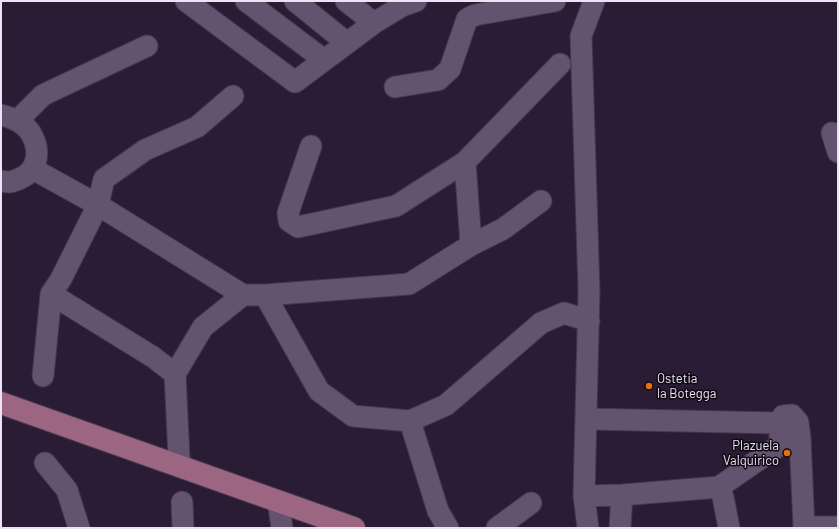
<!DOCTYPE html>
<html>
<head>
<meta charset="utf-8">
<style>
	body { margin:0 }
	#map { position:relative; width:839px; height:529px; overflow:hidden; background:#2b1c35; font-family:Barlow,sans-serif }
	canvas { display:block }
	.frame { position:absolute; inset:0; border:2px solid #ece3f3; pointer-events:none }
</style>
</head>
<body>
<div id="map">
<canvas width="839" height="529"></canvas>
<div class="frame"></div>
</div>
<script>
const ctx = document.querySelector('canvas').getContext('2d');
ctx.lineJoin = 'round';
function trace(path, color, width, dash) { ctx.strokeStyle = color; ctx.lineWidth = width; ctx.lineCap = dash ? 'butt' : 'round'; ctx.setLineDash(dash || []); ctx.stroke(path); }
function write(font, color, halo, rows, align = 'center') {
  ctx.font = font + ' Barlow,sans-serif'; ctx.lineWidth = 3; ctx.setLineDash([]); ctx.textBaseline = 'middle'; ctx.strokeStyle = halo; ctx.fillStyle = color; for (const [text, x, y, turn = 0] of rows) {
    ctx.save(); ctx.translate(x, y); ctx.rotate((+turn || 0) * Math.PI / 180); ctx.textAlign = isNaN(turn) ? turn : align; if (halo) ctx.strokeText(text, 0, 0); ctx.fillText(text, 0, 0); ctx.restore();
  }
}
const minor = new Path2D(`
	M186 1 295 82 374 23 402 6 416 1
	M246 1 324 60
	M295 1 347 43
	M346 1 374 23
	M395 87 438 80 450 69 467 19 475 15 555 1
	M233 96 197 127 145 150 104 179 98 205 61 279 51 294 153 357 175 374 203 327 243 295
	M1 115C11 117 24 123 30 132 41 149 39 171 19 179 11 182 10 183 1 181
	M18 120 43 95 147 46
	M838 135 832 133 838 152
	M311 146 288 213 289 221 298 227 396 206 465 162 471 245
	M465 162 560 64
	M33 169 98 205 243 295H265L409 284 471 245 503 229 541 201
	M265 295 319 391 353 416 410 421 446 405 541 323 564 313 589 321
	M175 374 179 458 182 467
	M43 376 51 294
	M586 419 779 423
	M410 421 438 511 448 528
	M45 463 67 490 79 528
	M719 487 780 445V434L779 423 783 416 792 415 798 422 800 438 804 527H838
	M584 496 622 495 719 487 723 497 729 528
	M278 501 282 528
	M182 502 183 528
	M497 528 531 503
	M588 528 584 496 589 291 581 36 594 1
	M620 528 622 495`);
const major = new Path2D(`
	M1 403 354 528`);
trace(minor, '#44374b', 23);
trace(major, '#44374b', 24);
trace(minor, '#64536f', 21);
trace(major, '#9c6683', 22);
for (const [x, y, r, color] of [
	[649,386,4,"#e8710a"],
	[787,453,4,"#e8710a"]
]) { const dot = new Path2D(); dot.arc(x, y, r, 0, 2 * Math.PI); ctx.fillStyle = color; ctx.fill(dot); trace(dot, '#100a14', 1.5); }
write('13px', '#ece3f3', '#100a14', [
	["Ostetia",657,379],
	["la Botegga",657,394],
	["Plazuela",779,446,"right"],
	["Valquirico",779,461,"right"]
], 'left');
</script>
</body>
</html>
